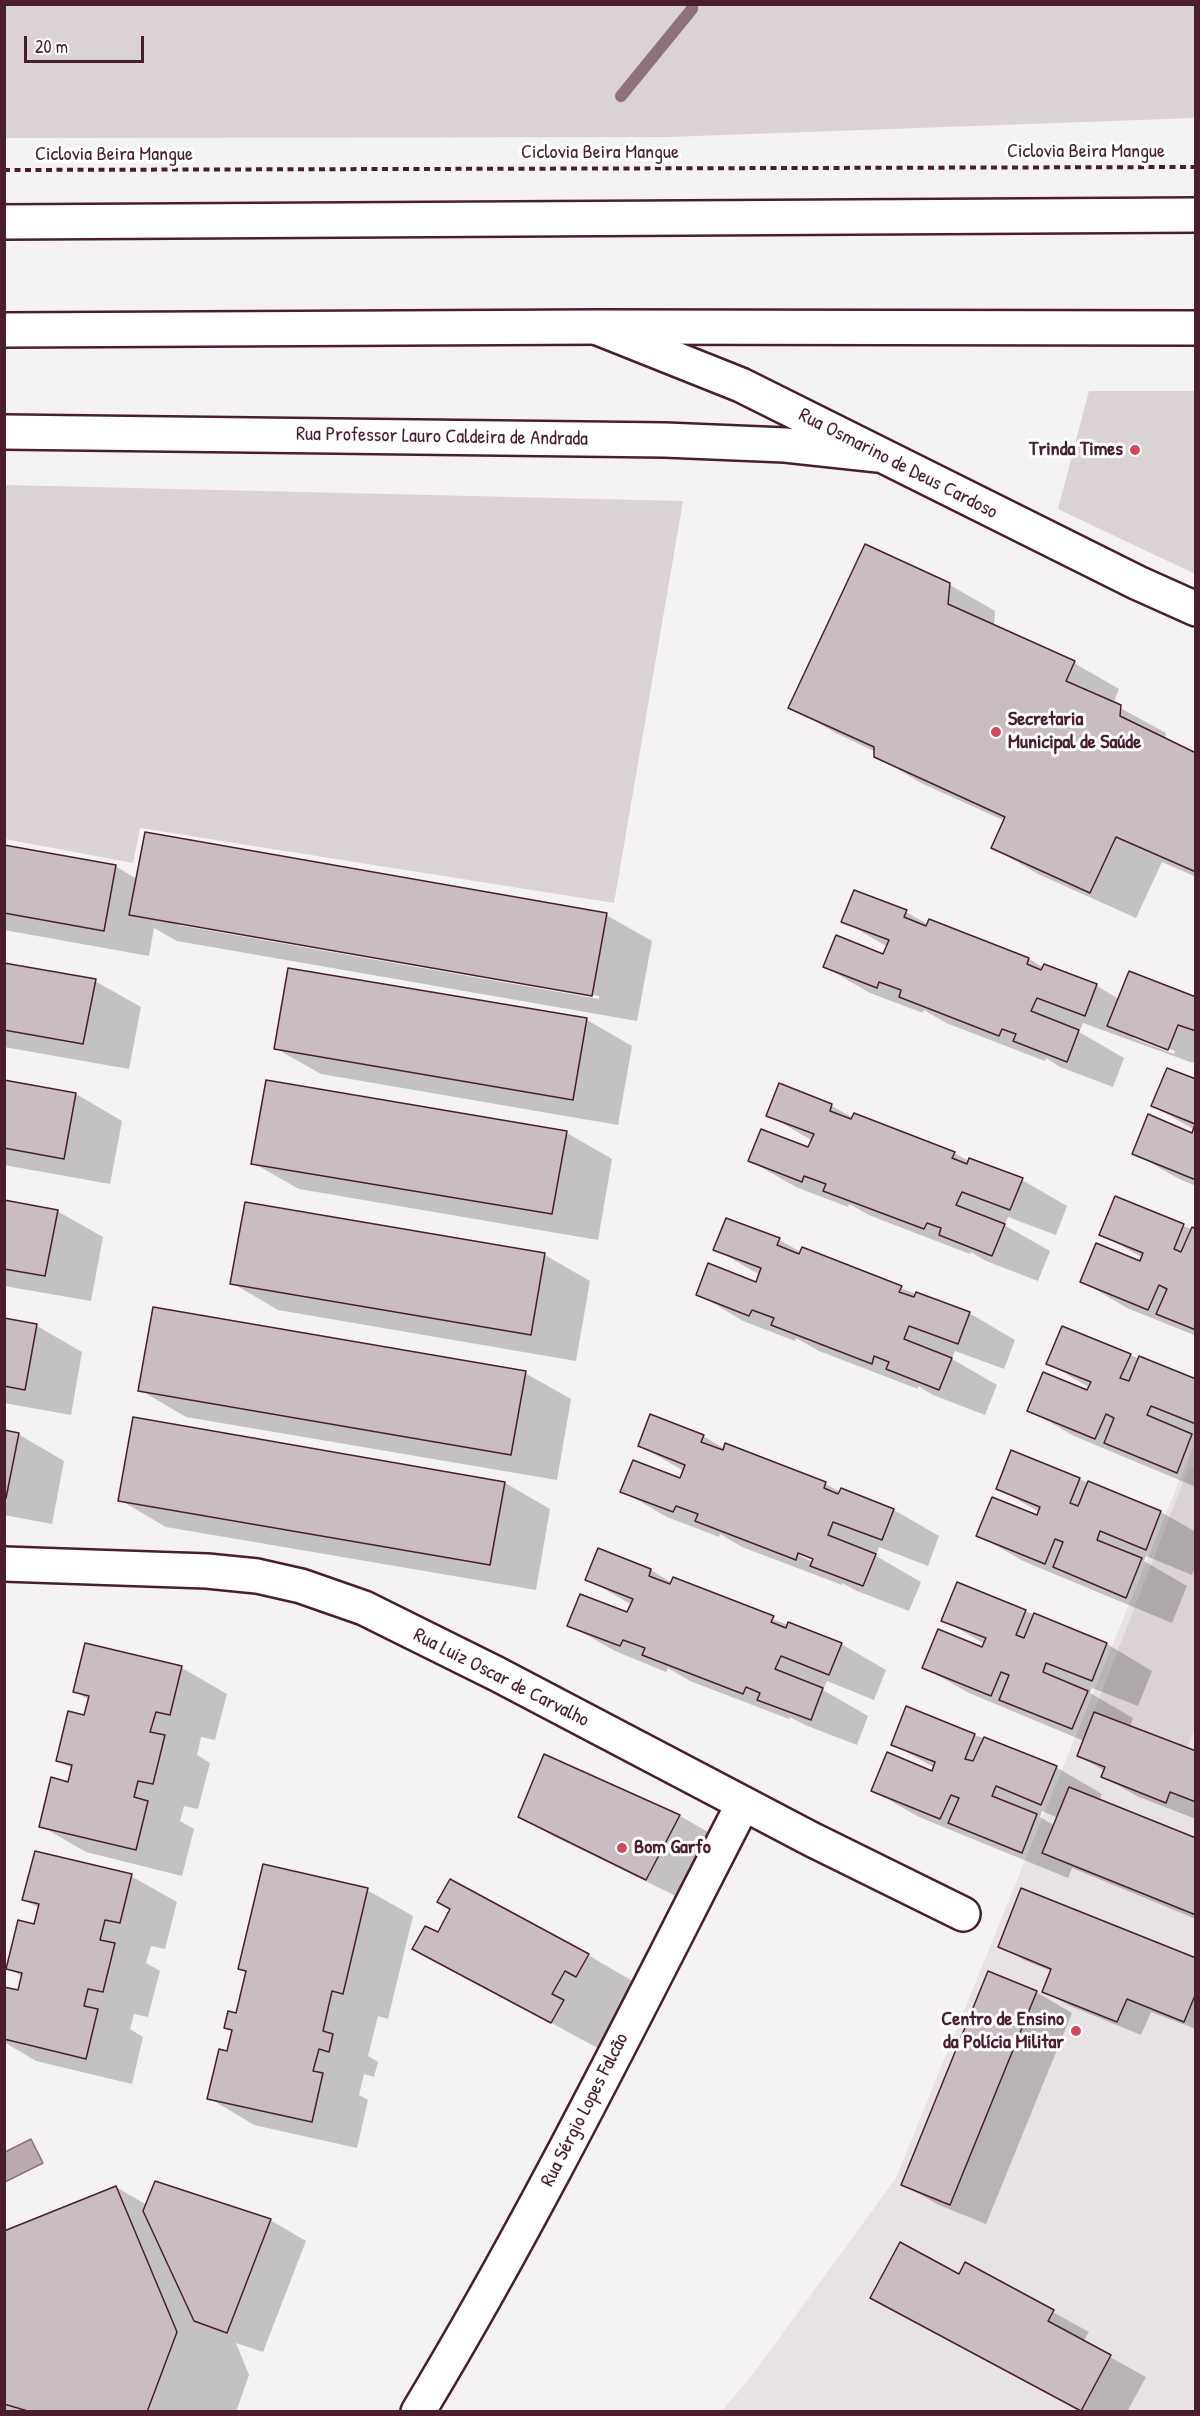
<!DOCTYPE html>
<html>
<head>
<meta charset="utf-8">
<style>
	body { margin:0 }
	#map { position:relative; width:1200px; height:2416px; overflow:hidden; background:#f4f2f2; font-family:"Patrick Hand",sans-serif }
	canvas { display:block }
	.frame { position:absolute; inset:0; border:6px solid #4a1f2b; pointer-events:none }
	.scale { position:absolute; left:24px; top:36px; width:120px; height:27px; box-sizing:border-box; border:3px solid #4a1f2b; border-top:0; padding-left:8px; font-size:18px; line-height:21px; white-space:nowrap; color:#4a1f2b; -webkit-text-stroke:4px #fff; paint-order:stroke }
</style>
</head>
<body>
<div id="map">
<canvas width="1200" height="2416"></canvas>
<div class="frame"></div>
<div class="scale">20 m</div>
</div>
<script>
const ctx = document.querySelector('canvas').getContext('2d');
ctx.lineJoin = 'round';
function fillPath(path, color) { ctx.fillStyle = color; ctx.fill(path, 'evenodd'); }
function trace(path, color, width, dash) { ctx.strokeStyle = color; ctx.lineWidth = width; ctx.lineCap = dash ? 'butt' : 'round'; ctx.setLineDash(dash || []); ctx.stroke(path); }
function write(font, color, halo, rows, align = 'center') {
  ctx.font = font + ' "Patrick Hand",sans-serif'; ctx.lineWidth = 6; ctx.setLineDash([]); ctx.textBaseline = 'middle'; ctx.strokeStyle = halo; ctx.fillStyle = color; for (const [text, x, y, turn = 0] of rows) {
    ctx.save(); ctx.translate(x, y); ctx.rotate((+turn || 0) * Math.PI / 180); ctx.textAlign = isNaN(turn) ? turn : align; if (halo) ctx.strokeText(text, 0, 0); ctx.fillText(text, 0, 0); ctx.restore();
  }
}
fillPath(new Path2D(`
	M1195 1442V2411L721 2412 753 2374 896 2178Z`), '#e7e2e3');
fillPath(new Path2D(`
	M4 5H1195V118L668 137 5 138Z
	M1089 391H1195V574L1058 509Z
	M5 485 683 501 614 903 140 828 133 863 5 839Z
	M1189 1467 1196 1469V1727L1187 1748 1094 1712Z`), '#dbd2d5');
const water = new Path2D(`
	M31 2139 43 2163 5 2182V2152Z`);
fillPath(water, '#baa9ae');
trace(water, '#8d727a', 1.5);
fillPath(new Path2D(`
	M950 585 995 611 994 626 1074 663 1119 689 1113 704 1166 733 1165 740 1196 755V877L1162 862 1136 918 1038 874 993 848 1005 821 921 783 876 756V752L836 733 790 707Z
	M4 846 115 866 137 879 606 915 652 941 637 1021 177 941 154 928 149 956 4 930ZM178 922 599 996V999L178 925Z
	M854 892 906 912 929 925 930 921 1029 959 1044 968 1045 966 1097 986 1119 999H1196V1056L1193 1063 1083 1023 1079 1032 1124 1058 1113 1087 1060 1067 1046 1058 1045 1061 946 1023 924 1010 923 1013 870 993 825 967 884 956 888 947 843 921ZM1133 1035 1175 1051 1174 1054 1133 1038Z
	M4 964 95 981 141 1007 129 1069 4 1047Z
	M587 1020 632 1046 618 1125 321 1074 275 1048Z
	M4 1081 76 1094 122 1121 110 1184 4 1165Z
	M1196 1081V1186L1179 1179 1134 1153 1193 1135 1195 1130 1153 1106Z
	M268 1082 567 1133 612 1159 598 1240 299 1189 253 1163Z
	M780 1085 832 1106 853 1118 954 1153 969 1161 1022 1180 1067 1206 1056 1235 1008 1217 1004 1225 1050 1251 1038 1281 986 1261 971 1252 970 1254 871 1216 849 1204 848 1207 796 1187 750 1161 809 1149 813 1141 768 1115Z
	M1116 1198 1196 1231 1194 1335 1127 1308 1081 1281 1141 1263 1143 1258 1101 1234Z
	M4 1201 57 1211 103 1237 91 1301 4 1286Z
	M779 1240 801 1252 969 1313 1015 1340 1004 1369 955 1351 952 1359 997 1385 985 1415 933 1395 918 1386V1389L819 1351 796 1338 795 1341 743 1321 698 1294 757 1284 760 1275 715 1249Z
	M545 1255 590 1281 576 1361 278 1310 232 1283Z
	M4 1320 37 1326 82 1352 71 1415 4 1403Z
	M1130 1355 1196 1381V1487L1074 1436 1029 1410 1088 1392 1090 1388 1048 1363Z
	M525 1373 571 1399 557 1480 186 1417 140 1390Z
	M4 1432 18 1434 64 1461 52 1524 4 1515Z
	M703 1436 725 1449 726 1445 826 1484 840 1492 894 1510 939 1536 928 1566 879 1547 876 1556 921 1582 909 1611 857 1591 842 1583V1585L742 1547 720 1534 719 1537 667 1517 622 1491 681 1480 684 1471 640 1446ZM793 1548 814 1560V1563L791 1551Z
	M1079 1479 1161 1512 1196 1532V1565L1192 1575 1146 1556 1144 1561 1187 1586 1172 1623 1023 1561 978 1535 1038 1517 1039 1512 997 1488Z
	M505 1483 550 1509 536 1590 166 1527 120 1500Z
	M651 1570 672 1583 841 1644 886 1670 874 1700 827 1681 823 1690 868 1716 857 1745 805 1725 790 1717 789 1719 690 1681 668 1668 666 1672 615 1651 569 1625 628 1614 632 1605 587 1579Z
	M958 1584 1107 1644 1152 1671 1138 1706 1092 1688 1090 1693 1133 1718 1130 1727 1196 1753V1819L1139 1797 1103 1777 1105 1771 1079 1756 1084 1741 969 1693 923 1667 983 1649 985 1644 943 1620Z
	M86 1645 182 1668 227 1694 215 1740 201 1737 197 1755 210 1763 198 1809 184 1806 180 1821 194 1829 182 1876 86 1852 41 1826 69 1783 73 1769 57 1760 85 1717 89 1700 74 1691Z
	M975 1735 1056 1767 1102 1794 1099 1801 1196 1840V1919L1072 1868 1068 1878 919 1817 873 1791 933 1773 935 1768 893 1744ZM1042 1811 1058 1818 1055 1826 1040 1817Z
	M544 1756 680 1816 715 1836 682 1899 555 1837 519 1816Z
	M131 1876 177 1902 165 1949 151 1946 146 1963 160 1971 148 2017 134 2014 130 2029 143 2037 132 2084 36 2061 4 2042V1988L19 1992 23 1977 7 1968 35 1926 39 1908 24 1900Z
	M367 1890 413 1916 388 2019 378 2016 368 2056 378 2062 374 2077 364 2074 359 2095 368 2100 357 2148 254 2125 209 2098 229 2053 233 2031 225 2027 237 2014 247 1973 240 1969Z
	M1000 1946 1196 1959V2029L1151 2012 1141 2035 1068 2005 1044 1991 1051 1971 1024 1960Z
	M414 1948 588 1955 648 1990 612 2056Z
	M1036 1992 1072 2013 986 2224 939 2205 903 2185Z
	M116 2187 147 2205 270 2220 306 2241 263 2352 236 2343 249 2375 236 2412H4V2233Z
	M965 2264 1089 2332 1083 2342 1146 2377 1127 2412H1082L907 2318 959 2276Z`), '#0003');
trace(new Path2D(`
	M621 96 692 9V4`), '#8d727a', 12);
const building = new Path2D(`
	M865 544 950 583 948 604 1075 661 1066 681 1121 705 1120 716 1196 753V872L1116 837 1090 893 991 848 1005 817 874 757V747L788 708Z
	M145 832 607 913 592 996 129 915Z
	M4 845 116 865 104 931 4 913Z
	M854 890 907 910 904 917 926 926 929 919 1029 958 1027 964 1041 970 1044 964 1097 984 1085 1016 1037 998 1031 1011 1079 1030 1067 1062 1013 1041 1016 1034 1002 1029 999 1036 899 997 901 990 879 982 877 988 823 967 836 935 883 954 889 940 841 922Z
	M4 963 96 979 83 1044 4 1030Z
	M288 968 587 1018 573 1100 274 1049Z
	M1129 971 1196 997V1031L1178 1025 1168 1050 1107 1026Z
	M1167 1068 1196 1079V1180L1132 1154 1148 1114 1192 1133 1195 1124 1151 1106Z
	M4 1080 76 1093 64 1159 4 1148Z
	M266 1080 567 1131 552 1214 251 1164Z
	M779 1083 832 1104 830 1111 851 1119 854 1113 955 1152 952 1158 967 1164 969 1158 1023 1178 1010 1210 962 1192 956 1205 1005 1224 992 1256 939 1235 941 1228 927 1223 924 1229 823 1191 826 1184 804 1176 802 1182 748 1161 761 1129 808 1147 814 1134 766 1116Z
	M1115 1196 1184 1224 1174 1249 1181 1252 1192 1227 1196 1229V1330L1156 1314 1167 1289 1159 1285 1148 1310 1080 1282 1096 1243 1140 1261 1143 1253 1099 1235Z
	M4 1200 58 1210 45 1276 4 1269Z
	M245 1202 545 1253 531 1335 230 1284Z
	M726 1218 780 1238 777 1245 799 1254 802 1247 902 1286 899 1292 914 1297 916 1292 970 1312 958 1344 909 1326 904 1339 952 1358 939 1390 886 1369 889 1362 874 1356 872 1364 771 1325 774 1318 752 1310 749 1316 696 1295 708 1263 756 1282 761 1268 713 1250Z
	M153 1307 526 1371 511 1455 138 1391Z
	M4 1318 37 1324 25 1390 4 1386Z
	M1062 1326 1131 1354 1120 1378 1129 1381 1139 1356 1196 1379V1424L1151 1406 1147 1415 1192 1434 1177 1473 1104 1443 1114 1418 1106 1414 1095 1439 1027 1411 1043 1372 1087 1390 1091 1382 1046 1364Z
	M650 1414 704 1435 701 1442 723 1450 725 1443 826 1482 824 1488 838 1494 841 1488 894 1509 882 1540 833 1522 828 1535 876 1554 863 1586 810 1566 813 1559 798 1553 796 1560 695 1521 698 1514 676 1506 673 1512 620 1492 633 1460 680 1478 685 1465 638 1446Z
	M133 1417 505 1482 490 1565 118 1501Z
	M4 1430 19 1433 6 1498H4Z
	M1011 1450 1080 1478 1070 1503 1078 1506 1088 1481 1161 1511 1146 1550 1100 1531 1097 1540 1142 1558 1126 1598 1053 1567 1063 1542 1055 1539 1045 1564 976 1536 992 1497 1037 1515 1040 1507 996 1489Z
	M598 1548 651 1569 649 1576 670 1584 673 1577 774 1616 771 1622 786 1628 788 1622 842 1643 829 1675 781 1656 775 1669 823 1688 811 1720 757 1700 760 1693 746 1687 743 1694 642 1655 645 1648 623 1640 620 1646 567 1626 580 1594 627 1612 633 1599 585 1580Z
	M957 1582 1026 1610 1016 1635 1024 1638 1034 1613 1107 1643 1092 1681 1046 1663 1043 1672 1088 1691 1072 1729 999 1700 1009 1675 1001 1672 991 1696 922 1668 938 1629 982 1647 986 1638 941 1621Z
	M85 1643 182 1666 170 1715 156 1712 150 1732 165 1735 153 1784 138 1781 134 1797 148 1801 136 1850 39 1827 51 1777 68 1782 72 1765 56 1761 68 1711 84 1715 89 1696 73 1692Z
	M906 1706 975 1734 965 1759 973 1761 984 1737 1057 1766 1041 1805 996 1786 992 1796 1037 1814 1022 1853 948 1823 959 1798 951 1795 940 1819 871 1791 887 1752 932 1771 935 1762 891 1745Z
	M1094 1712 1196 1751V1802L1170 1792 1166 1803 1101 1777 1105 1767 1077 1756Z
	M544 1754 680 1815 646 1880 518 1817Z
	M1069 1787 1196 1838V1915L1042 1853Z
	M35 1851 132 1874 120 1923 105 1920 100 1940 115 1943 103 1992 88 1989 84 2006 98 2009 86 2059 4 2039V1987L18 1990 22 1973 6 1969 18 1920 34 1924 39 1904 22 1900Z
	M263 1864 368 1888 343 1994 332 1991 323 2031 333 2034 329 2052 319 2049 313 2071 323 2073 312 2122 207 2099 219 2049 227 2051 232 2030 224 2028 228 2011 236 2013 246 1971 238 1969Z
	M450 1879 589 1954 576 1977 565 1971 552 1994 564 2000 551 2023 412 1949 425 1926 438 1932 450 1909 437 1902Z
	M1021 1888 1196 1958V1993L1184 2022 1127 1999 1117 2022 1042 1992 1051 1969 998 1947Z
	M988 1971 1037 1991 950 2205 901 2185Z
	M155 2181 271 2219 227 2333 194 2321 143 2211Z
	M116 2186 177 2332 147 2412H31L4 2404V2231Z
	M900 2242 959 2274 965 2262 1054 2310 1048 2321 1111 2355 1081 2411 870 2298Z`);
fillPath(building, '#cabdc1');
trace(building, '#4a1f2b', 1.5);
const minor = new Path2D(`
	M4 1564 207 1571 257 1576 301 1586 364 1608 497 1674 811 1839 963 1914
	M418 2412C537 2215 638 2008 743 1804`);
const secondary = new Path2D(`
	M598 328 741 385 1138 583 1196 609
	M4 432 665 440 785 445 878 455`);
const primary = new Path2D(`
	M4 222 1196 215
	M4 330 598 327 1196 328`);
trace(minor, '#4a1f2b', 38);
trace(secondary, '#4a1f2b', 38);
trace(primary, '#4a1f2b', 38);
trace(new Path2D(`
	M4 170 1196 167`), '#4a1f2b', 4, [6, 4.5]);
trace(minor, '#fff', 33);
trace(secondary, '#fff', 33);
trace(primary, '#fff', 33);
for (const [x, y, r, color] of [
	[1135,450,6,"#d1495b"],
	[996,732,6,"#d1495b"],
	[622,1848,6,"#d1495b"],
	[1076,2031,6,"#d1495b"]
]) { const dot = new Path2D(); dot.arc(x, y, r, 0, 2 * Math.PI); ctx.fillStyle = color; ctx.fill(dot); trace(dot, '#fff', 2); }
write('20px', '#4a1f2b', '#fff', [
	["Ciclovia Beira Mangue",1086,152],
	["Ciclovia Beira Mangue",600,153],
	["Ciclovia Beira Mangue",114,155],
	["Rua Professor Lauro Caldeira de Andrada",442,437,1],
	["Rua Osmarino de Deus Cardoso",898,464,27],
	["Rua Luiz Oscar de Carvalho",501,1678,27],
	["Rua Sérgio Lopes Falcão",585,2110,-63]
]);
write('bold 20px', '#4a1f2b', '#fff', [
	["Trinda Times",1123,450],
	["Secretaria",1008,720,"left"],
	["Municipal de Saúde",1008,743,"left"],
	["Bom Garfo",634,1848,"left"],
	["Centro de Ensino",1064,2020],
	["da Polícia Militar",1064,2043]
], 'right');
</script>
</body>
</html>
